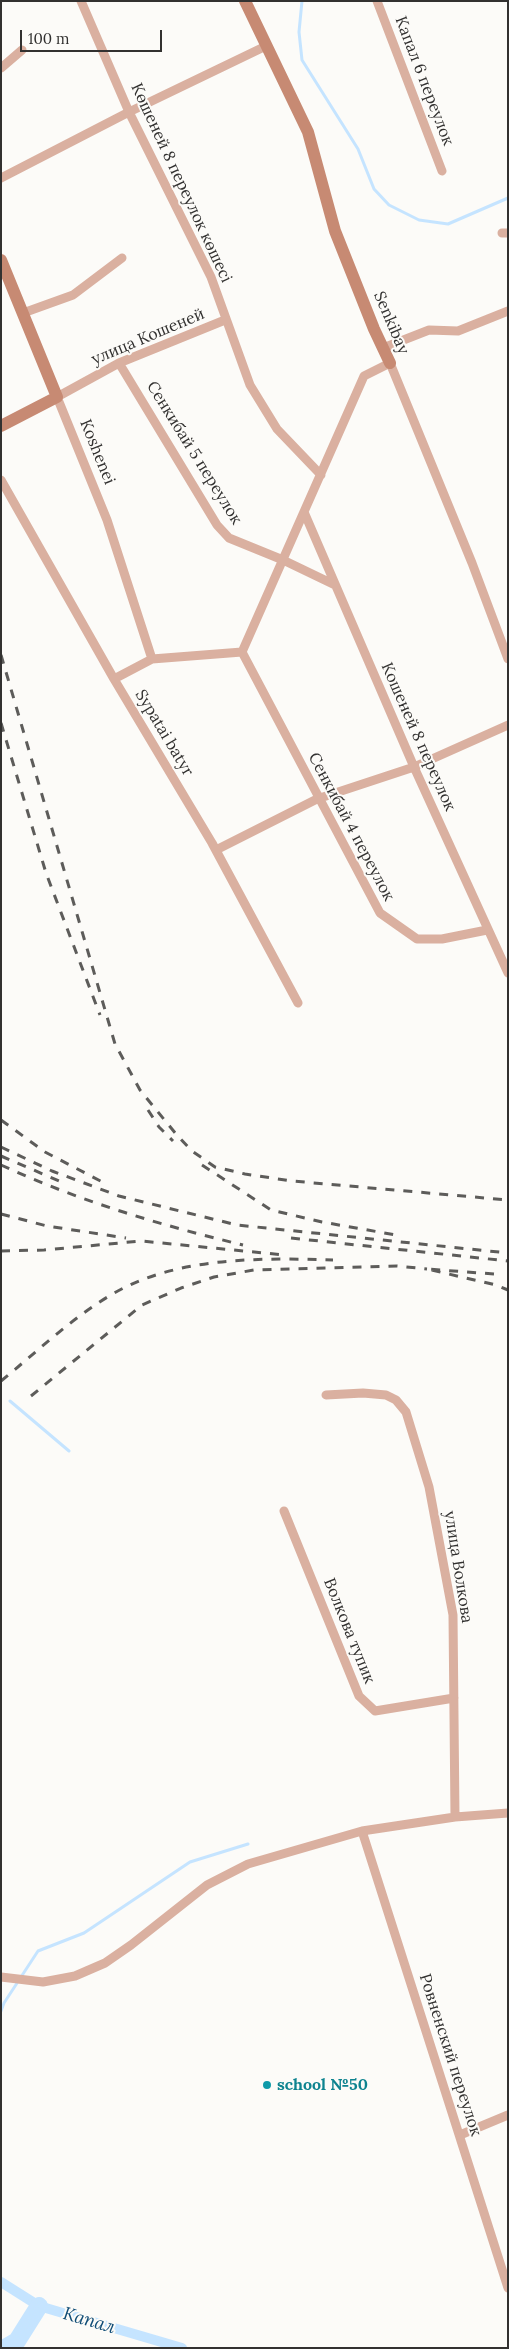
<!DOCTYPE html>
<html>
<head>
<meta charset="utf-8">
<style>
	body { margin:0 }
	#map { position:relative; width:509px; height:2349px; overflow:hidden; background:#fcfbf8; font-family:Lora,serif }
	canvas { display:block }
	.frame { position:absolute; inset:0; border:2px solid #323130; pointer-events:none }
	.scale { position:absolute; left:20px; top:30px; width:142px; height:22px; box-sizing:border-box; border:2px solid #323130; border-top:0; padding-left:6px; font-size:15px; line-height:18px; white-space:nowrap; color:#323130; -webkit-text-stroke:4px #fcfbf8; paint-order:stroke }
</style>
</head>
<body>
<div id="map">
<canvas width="509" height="2349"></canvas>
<div class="frame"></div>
<div class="scale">100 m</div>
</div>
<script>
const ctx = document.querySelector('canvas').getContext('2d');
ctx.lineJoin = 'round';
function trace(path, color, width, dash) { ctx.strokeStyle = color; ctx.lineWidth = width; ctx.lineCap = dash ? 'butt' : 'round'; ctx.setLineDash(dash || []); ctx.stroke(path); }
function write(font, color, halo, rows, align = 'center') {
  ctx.font = font + ' Lora,serif'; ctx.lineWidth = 4; ctx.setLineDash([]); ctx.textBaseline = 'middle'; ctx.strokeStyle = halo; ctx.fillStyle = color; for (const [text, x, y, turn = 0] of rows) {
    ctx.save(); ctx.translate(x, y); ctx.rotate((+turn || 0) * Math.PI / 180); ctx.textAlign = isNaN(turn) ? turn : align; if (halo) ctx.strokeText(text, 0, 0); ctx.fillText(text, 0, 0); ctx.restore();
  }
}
trace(new Path2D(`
	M302 1 299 32 302 60 358 149 374 189 389 205 419 220 448 224 508 198
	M10 1401 69 1451
	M1 2011 4 2003 38 1951 84 1933 190 1862 248 1844`), '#c5e4ff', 3);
trace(new Path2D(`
	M1 2282 39 2306 182 2348`), '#c5e4ff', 10);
trace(new Path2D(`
	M5 2348 17 2341 39 2306`), '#c5e4ff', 18);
trace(new Path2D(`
	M81 1 129 112 211 277 250 385 277 429 321 475
	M377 1 442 171
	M1 68 22 50
	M1 178 129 112 266 46
	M502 233H508
	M23 313 73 295 122 258
	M383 348 429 330 458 331 508 311
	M119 363 217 525 229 538 283 560 335 585
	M1 480 114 679 212 843 298 1003
	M304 512 414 767 508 973
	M242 652 364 376 390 363 472 563 508 659
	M152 659 107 520 57 397 119 363 225 320
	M114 679 152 659 242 652 380 913 417 939H442L487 930
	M216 850 317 799 414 767 508 725
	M326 1395 363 1393 386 1395 396 1400 406 1412 429 1487 453 1615 455 1817
	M284 1511 359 1696 375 1711 454 1698
	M362 1831 508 2288
	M1 1977 43 1982 75 1976 105 1963 131 1945 207 1885 248 1864 362 1831 455 1817 508 1813
	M460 2135 508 2115`), '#dab0a0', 9);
trace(new Path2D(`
	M245 1 308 132 335 231 374 329 390 363
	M1 260 57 397 1 426`), '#c78a73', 12);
trace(new Path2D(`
	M1 655 115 1044 140 1090 176 1134 192 1151 215 1167 245 1174 292 1181 508 1200
	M1 723 46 873 100 1015
	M148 1110 159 1127 173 1141
	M1 1120 45 1152 108 1185
	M1 1147 52 1171 119 1196 237 1225 508 1253
	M1 1156 66 1184
	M1 1165C79 1201 160 1225 243 1245
	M202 1165 271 1210 322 1222 396 1235
	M1 1214 47 1226 126 1238
	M291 1238 508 1261
	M1 1251 44 1250 141 1241 285 1255
	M494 1274 427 1269 496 1285 508 1290
	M1 1381C43 1347 89 1301 139 1281 199 1257 269 1258 333 1260
	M31 1396 142 1305 181 1288 214 1277 254 1270 397 1266 427 1269`), '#5d5c5a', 3, [9, 9]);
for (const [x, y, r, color] of [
	[267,2085,5,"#0f9aa8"]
]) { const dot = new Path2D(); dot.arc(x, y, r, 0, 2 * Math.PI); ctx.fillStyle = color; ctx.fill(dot); trace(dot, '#fcfbf8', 2); }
write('16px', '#323130', '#fcfbf8', [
	["Капал 6 переулок",424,81,69],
	["Көшеней 8 переулок көшесі",181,183,65],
	["Senkibay",391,323,67],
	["улица Кошеней",148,337,-23],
	["Koshenei",97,452,68],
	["Сенкибай 5 переулок",194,453,58],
	["Sypatai batyr",164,733,59],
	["Кошеней 8 переулок",418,737,66],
	["Сенкибай 4 переулок",351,827,62],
	["улица Волкова",458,1567,81],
	["Волкова тупик",349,1631,68],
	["Ровненский переулок",450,2055,72]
]);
write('bold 16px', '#0d838f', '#fcfbf8', [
	["school №50",277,2085]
], 'left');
write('italic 18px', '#0e4b75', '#fcfbf8', [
	["Капал",89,2321,16]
]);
</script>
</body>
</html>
